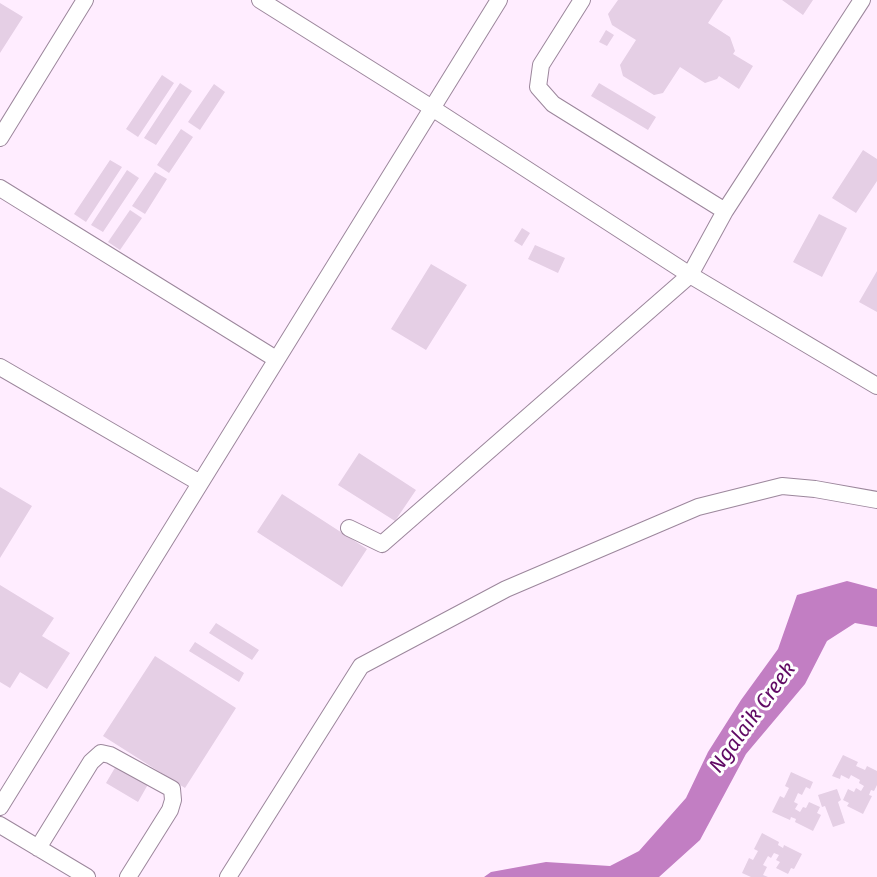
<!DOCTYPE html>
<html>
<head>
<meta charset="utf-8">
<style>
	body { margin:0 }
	canvas { display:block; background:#ffedff }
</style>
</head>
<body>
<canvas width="877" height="877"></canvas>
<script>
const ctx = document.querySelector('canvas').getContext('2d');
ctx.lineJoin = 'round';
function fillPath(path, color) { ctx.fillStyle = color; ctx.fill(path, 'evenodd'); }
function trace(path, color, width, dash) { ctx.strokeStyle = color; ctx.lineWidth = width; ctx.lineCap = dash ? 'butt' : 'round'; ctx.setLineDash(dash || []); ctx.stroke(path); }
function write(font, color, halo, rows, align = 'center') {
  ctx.font = font + ' "Fira Sans",sans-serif'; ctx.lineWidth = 6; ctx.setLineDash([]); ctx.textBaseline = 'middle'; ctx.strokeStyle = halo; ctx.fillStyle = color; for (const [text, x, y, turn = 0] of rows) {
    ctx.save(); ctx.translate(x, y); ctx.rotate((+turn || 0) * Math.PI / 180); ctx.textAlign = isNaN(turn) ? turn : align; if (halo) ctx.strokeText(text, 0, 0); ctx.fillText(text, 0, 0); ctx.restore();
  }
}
fillPath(new Path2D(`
	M847 581 877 589V627L855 623 827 641 805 684 746 754 700 840 659 877H484L491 872 546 862 610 866 639 851 686 798 708 752 741 700 778 649 797 595Z`), '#c27ec3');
fillPath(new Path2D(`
	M618 0H723L708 23 730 37 735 51 733 54 753 66 739 89 719 76 717 79 705 83 680 67 663 93 654 95 623 76 620 65 636 40 612 25 608 14Z
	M782 0H813L803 15Z
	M0 3 23 17 0 53Z
	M606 30 614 35 607 46 599 42Z
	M162 75 174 83 138 137 126 129Z
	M180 83 192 91 156 145 144 138Z
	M599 83 656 117 648 130 591 96Z
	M214 84 225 92 200 130 188 122Z
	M181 129 193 137 169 173 157 165Z
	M863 150 877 159V181L856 213 832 198Z
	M110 160 122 167 86 222 74 214Z
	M127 170 139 178 103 232 91 225Z
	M155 172 167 179 145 214 132 206Z
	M130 210 142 218 120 250 108 242Z
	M819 214 847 228 822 277 793 262Z
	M522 228 530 233 522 246 514 241Z
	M535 245 565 258 558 273 528 259Z
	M431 264 467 285 426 350 391 329Z
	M877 271V312L859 302Z
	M359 453 416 490 395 521 338 485Z
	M0 487 32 506 0 558Z
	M282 494 367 549 342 587 257 532Z
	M0 585 54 618 42 636 70 653 47 689 20 672 10 688 0 682Z
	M216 623 259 650 252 660 209 633Z
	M195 642 244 673 239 682 189 651Z
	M155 656 236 708 185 788 103 736Z
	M123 754 155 772 138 802 106 783Z
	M843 755 858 762 856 766 865 770 867 766 877 771V785L874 791 871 790 869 795 872 796 863 814 847 806 849 803 843 800 848 789 854 792 856 788 861 791 864 786 859 783 860 780 851 775 849 779 841 775 840 779 832 776Z
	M791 772 813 782 810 789 806 787 802 795 798 793 794 802 798 804 795 809 800 812 803 807 806 808 809 802 820 807 817 813 821 815 813 831 795 822 796 819 791 817 790 820 772 812 780 796 784 798 789 788 785 786Z
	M837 789 841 800 838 802 845 823 833 827 825 806 822 807 818 795Z
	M762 833 779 842 778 845 783 848 784 845 802 854 794 869 791 868 788 874 776 868 780 862 776 860 779 855 774 853 771 858 768 856 763 865 767 867 763 875 768 877H751L742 873 749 858 753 860 758 851 754 849Z`), '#e5cfe5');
const minor = new Path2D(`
	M260 0 432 108 690 275 877 386
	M582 0 541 65 538 87 553 104 725 211
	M0 138 85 0
	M0 188 276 359
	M0 367 200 483
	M349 528 382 544 690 275 725 211 862 0
	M0 807 499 0
	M0 825 87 877
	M38 848 91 762 101 753 110 755 172 789 173 800 170 810 128 877
	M228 877 361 666 506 589 698 507 782 486 815 489 877 500`);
trace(minor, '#9c879c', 18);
trace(minor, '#fff', 16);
write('italic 21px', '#600a64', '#fff', [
	["Ngalaik Creek",753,718,-54]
]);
</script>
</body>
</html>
